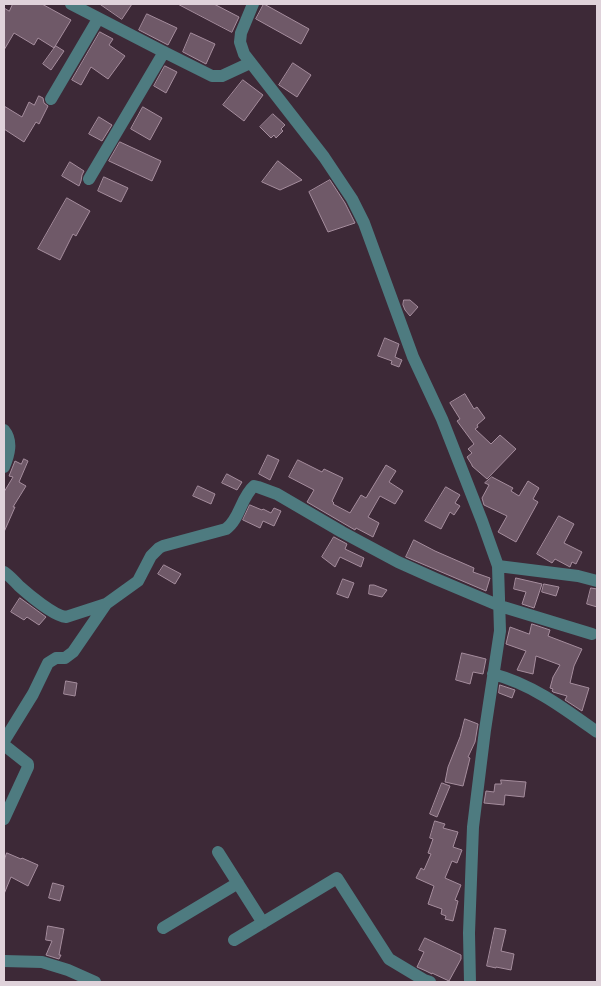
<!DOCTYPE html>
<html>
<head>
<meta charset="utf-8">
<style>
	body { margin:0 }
	#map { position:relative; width:601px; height:986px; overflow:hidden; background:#3d2937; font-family:Commissioner,sans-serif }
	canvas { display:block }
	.frame { position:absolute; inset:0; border:5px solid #dfd2da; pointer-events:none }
</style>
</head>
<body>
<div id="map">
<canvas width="601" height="986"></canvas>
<div class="frame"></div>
</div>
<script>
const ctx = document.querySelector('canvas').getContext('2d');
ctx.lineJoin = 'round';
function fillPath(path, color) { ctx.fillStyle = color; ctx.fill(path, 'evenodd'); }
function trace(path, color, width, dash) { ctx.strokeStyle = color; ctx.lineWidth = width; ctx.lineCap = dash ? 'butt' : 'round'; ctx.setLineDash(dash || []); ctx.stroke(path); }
const building = new Path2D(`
	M13 4H42L71 20 54 48 38 38 34 45 14 33 4 50V8L9 11Z
	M100 4H132L122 19Z
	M178 4H214L239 17 232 32Z
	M264 4 309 29 301 44 256 19Z
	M147 14 177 28 168 45 139 30Z
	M100 32 113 39 109 45 125 56 108 79 91 67 81 85 72 80Z
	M191 33 215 44 206 64 183 52Z
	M56 46 64 51 51 70 43 64Z
	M293 63 311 75 297 97 279 85Z
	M165 66 177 72 166 93 154 86Z
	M243 80 263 95 244 121 223 105Z
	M39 96 43 98 44 103 48 106 39 124 36 122 24 142 4 129V106L22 117 29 102 34 105Z
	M143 107 162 118 150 140 131 129Z
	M273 114 285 125 281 129 283 131 276 138 274 135 271 138 260 127Z
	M99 117 112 125 102 141 89 134Z
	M120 142 161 161 152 181 109 161Z
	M278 161 302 180 280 190 262 182Z
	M70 162 84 171 82 175 81 181 79 186 62 176Z
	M104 177 128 188 121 202 98 191Z
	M330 180 345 203 355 223 328 232 309 192Z
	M67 198 90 211 76 236 73 234 60 260 38 249Z
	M404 300H410L418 307 410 316 405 310 403 305Z
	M385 338 399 344 395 357 402 360 399 367 391 364 392 361 378 356Z
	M465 394 474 409 477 407 485 418 477 425 478 427 475 429 491 444 500 435 516 449 487 479 472 466V465L467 457 472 453 468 449 474 444 457 421 460 419 450 403Z
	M268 455 279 460 270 480 259 474Z
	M24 459 28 461 19 482 26 486 13 507H15L4 532V492L13 477 9 476 15 461 21 464Z
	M298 460 322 472 324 469 343 478 332 501 334 503 333 504 350 513 361 495 366 498 386 465 396 471 389 482 403 491 395 504 380 496 368 517 379 523 373 537 356 528 355 530 307 502 314 490 289 477Z
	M227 474 242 482 237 490 222 483Z
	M492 477 513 488 511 491 519 496 528 481 539 488 533 499 538 502 516 542 498 532 507 516 484 505 482 498 489 485 485 483Z
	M198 486 215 494 211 504 193 496Z
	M446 487 460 495 455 503 460 506 454 515 450 512 441 529 425 521Z
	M250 505 262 510 263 509 271 513 274 508 281 511 274 526 263 521 260 528 243 520Z
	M559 516 574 524 564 543 582 552 576 564 572 562 570 567 555 559 552 563 537 554Z
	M334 537 347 544 345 549 364 558 361 567 340 557 335 567 322 557Z
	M414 540 435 551 474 568 473 572 490 578 486 591 406 557Z
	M164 565 181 574 175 584 158 574Z
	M516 578 542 584 534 608 522 604 526 592 514 589Z
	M343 579 354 583 348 598 337 594Z
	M544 584 559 587 556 596 542 592Z
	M370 585H374L387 590 382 597 369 594Z
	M591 588 597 589V607L587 604Z
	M20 598 46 617 39 625 27 617 24 620 11 612Z
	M532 624 550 630 548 636 582 649 574 666 570 683 589 688 582 711 565 700 567 696 553 692 552 691 553 689 550 688 553 677 560 665 536 656 533 674 517 670 526 651 506 644 510 627 529 634Z
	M462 653 486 659 483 674 473 672 470 684 456 680Z
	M66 681 77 683 75 696 64 694Z
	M500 685 515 690 512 698 499 693Z
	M465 719 478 724 475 742 468 757 470 758 463 786 445 782 448 767 460 737Z
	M501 780 526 782 524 797 505 795 504 805 484 803 486 791 494 792 495 784H501Z
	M442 783 450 786 437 817 430 814Z
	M435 821 445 824 443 828 458 832 453 847 462 850 457 863 452 861 445 878 461 885 455 900 458 901 453 921 445 919 446 916 441 914 442 909 428 904 434 886 416 878 421 868 424 870 431 854 428 853 433 839 430 838Z
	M7 853 21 859 22 858 38 865 28 886 11 877 4 894V861Z
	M53 883 64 886 60 901 49 898Z
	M48 926 64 929 59 955H61L59 959 46 955 52 941 46 940Z
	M495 928 506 930 501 951 514 954 511 970 496 967V968L487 966Z
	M425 938 461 955V959L449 981 432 973V974L426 971 417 967 424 952 419 950Z`);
fillPath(building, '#6f5968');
trace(building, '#a58d9d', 1);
trace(new Path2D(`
	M71 4 164 52 212 76H222L250 63
	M253 4 241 33 240 42 244 54 324 157 352 199 364 223 413 357 442 419 482 521 498 566 500 631 485 730 473 827 469 933 470 982
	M51 99 98 19
	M89 179 164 52
	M4 430C13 441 9 455 4 467
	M498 566 578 576 597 581
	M4 572C10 576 14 581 19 586 28 594 54 616 66 617L106 604
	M493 674C532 684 565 709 597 732
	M4 741 33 694 48 663 56 658H65L73 652 106 604 138 581 151 556 159 548 163 546 226 529C240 519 241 497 254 486L258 487 277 494 342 532 398 562 436 579 500 606 592 634
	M4 745 28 764V767L4 819
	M218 852 263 923
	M163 928 238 883
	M234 940 337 878 389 959 424 980 430 982
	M4 961 42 962 68 970 95 982`), '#4e7b80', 12);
</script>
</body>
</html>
